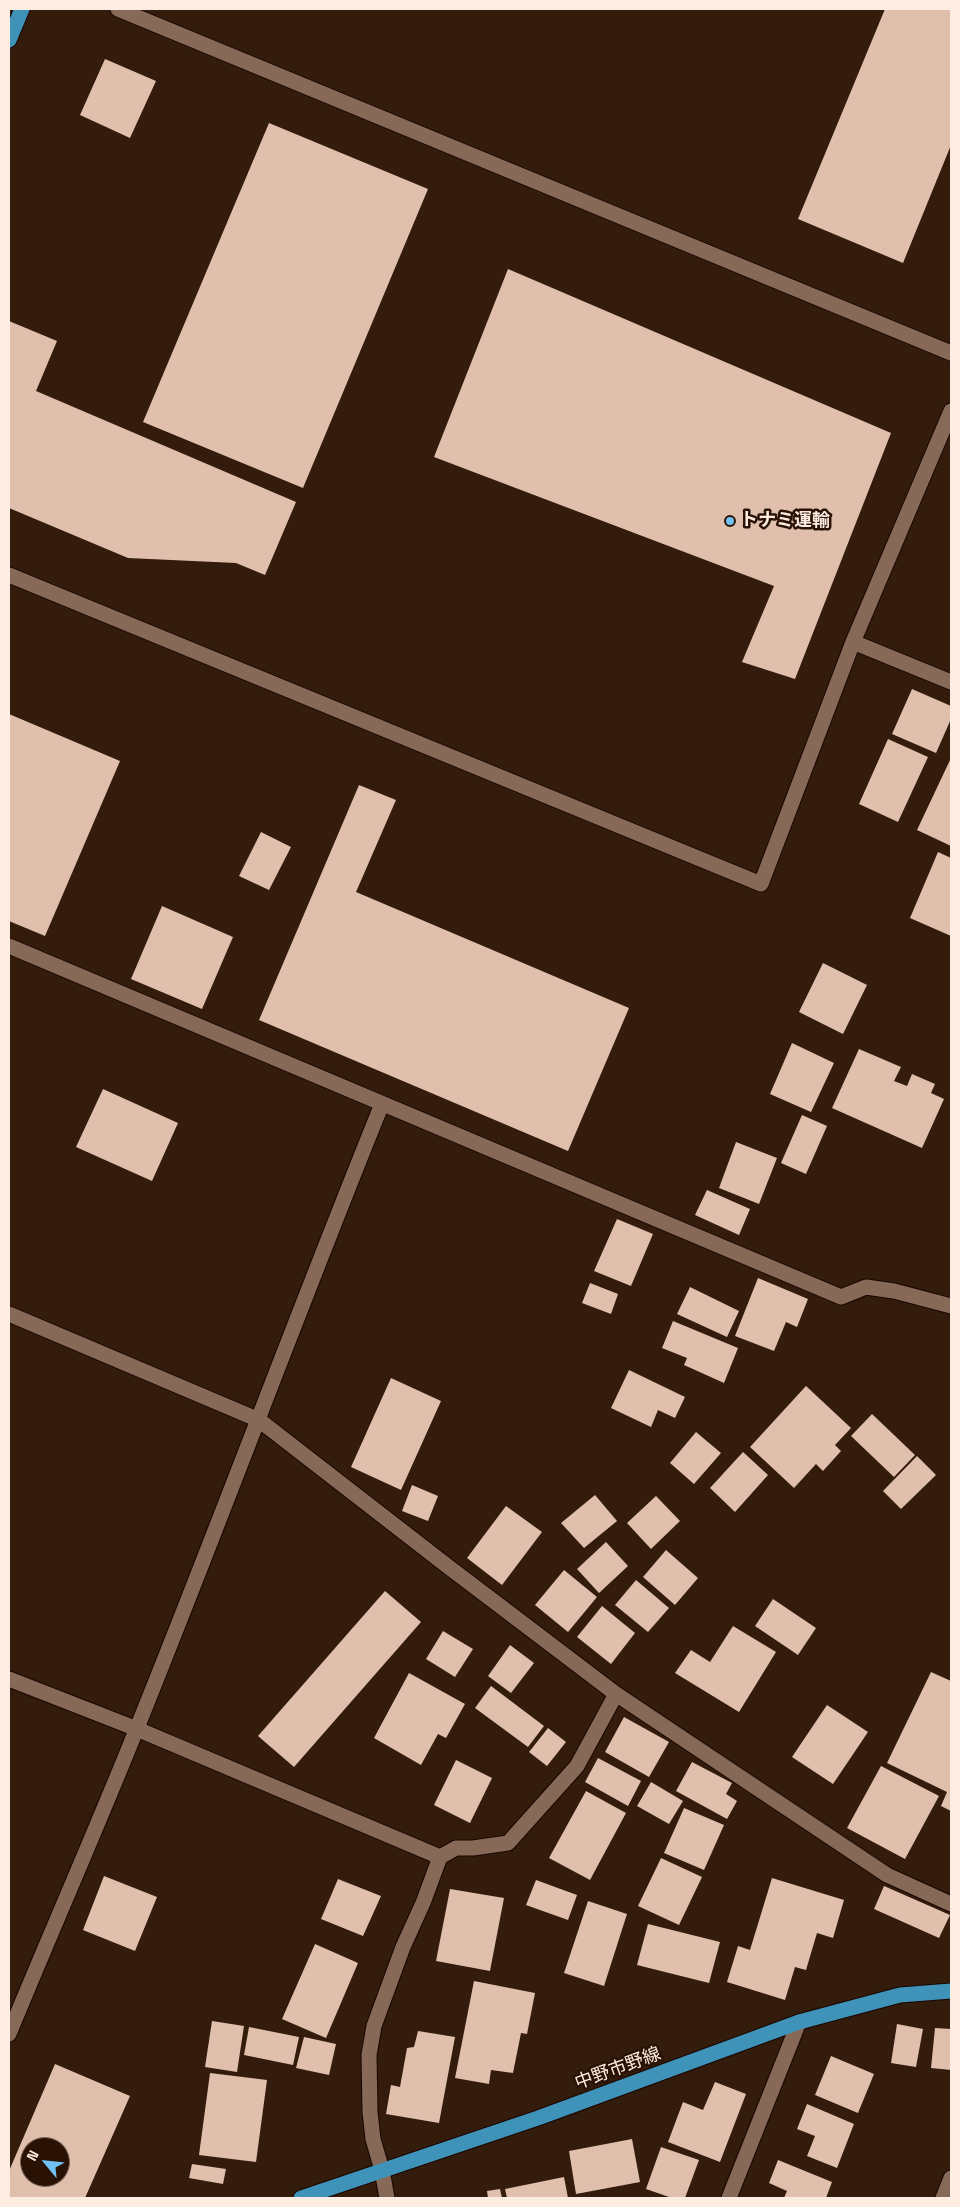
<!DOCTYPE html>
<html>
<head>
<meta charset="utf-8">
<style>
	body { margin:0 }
	#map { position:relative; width:960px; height:2207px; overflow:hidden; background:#331c0c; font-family:"Space Grotesk",sans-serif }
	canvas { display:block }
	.frame { position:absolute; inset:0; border:10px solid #fdece2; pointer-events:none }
	.north { position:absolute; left:20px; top:2137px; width:50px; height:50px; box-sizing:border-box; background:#291204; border:1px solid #7e695d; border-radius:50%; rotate:298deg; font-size:14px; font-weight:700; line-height:20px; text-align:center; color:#fdece2 }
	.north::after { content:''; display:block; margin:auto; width:18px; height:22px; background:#71c1f5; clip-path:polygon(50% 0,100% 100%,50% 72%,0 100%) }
</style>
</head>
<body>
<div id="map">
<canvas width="960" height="2207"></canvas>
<div class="frame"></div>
<div class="north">N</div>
</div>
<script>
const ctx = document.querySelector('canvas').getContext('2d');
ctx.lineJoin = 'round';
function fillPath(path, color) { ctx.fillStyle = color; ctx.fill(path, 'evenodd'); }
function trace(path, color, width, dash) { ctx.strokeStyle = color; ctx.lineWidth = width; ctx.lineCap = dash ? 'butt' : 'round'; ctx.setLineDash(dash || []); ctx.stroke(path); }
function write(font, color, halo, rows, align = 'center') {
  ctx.font = font + ' "Space Grotesk","Noto Sans JP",sans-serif'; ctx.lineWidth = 5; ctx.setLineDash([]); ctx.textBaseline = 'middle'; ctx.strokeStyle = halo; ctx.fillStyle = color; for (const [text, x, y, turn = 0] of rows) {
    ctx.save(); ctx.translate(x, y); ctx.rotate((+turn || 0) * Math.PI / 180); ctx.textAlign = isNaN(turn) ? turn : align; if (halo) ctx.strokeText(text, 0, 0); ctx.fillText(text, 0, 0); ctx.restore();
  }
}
fillPath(new Path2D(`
	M885 9H951V145L903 263 798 219Z
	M105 59 156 81 130 138 80 115Z
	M269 123 428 189 303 488 143 422Z
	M508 269 891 433 795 679 742 662 774 586 434 457Z
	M9 321 57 341 36 391 296 502 265 575 236 563 128 558 9 508Z
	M912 689 951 706V719L936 753 892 734Z
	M9 714 120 761 45 936 9 921Z
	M888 739 928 757 898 822 859 804Z
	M951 758V846L917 830Z
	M359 785 396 800 356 892 629 1008 568 1151 259 1020Z
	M261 832 291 847 269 890 239 876Z
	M938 852 951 858V936L910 918Z
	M162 906 233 937 202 1009 131 979Z
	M823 963 867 985 843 1034 799 1012Z
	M792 1043 834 1063 811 1112 770 1094Z
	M859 1049 901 1067 894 1081 907 1086 912 1074 935 1084 931 1093 944 1099 922 1148 832 1108Z
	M103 1089 178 1123 152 1181 76 1147Z
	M802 1115 827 1126 806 1174 781 1163Z
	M736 1142 777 1158 759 1204 719 1188Z
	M707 1190 750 1209 739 1235 695 1215Z
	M617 1219 653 1234 631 1286 594 1271Z
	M758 1278 808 1299 797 1327 786 1322 774 1351 735 1336Z
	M590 1283 618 1294 611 1314 582 1303Z
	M690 1287 739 1311 727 1337 677 1314Z
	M673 1321 738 1348 724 1383 684 1365 687 1358 662 1348Z
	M629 1370 685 1397 675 1418 658 1410 651 1427 611 1408Z
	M391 1378 441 1401 401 1490 351 1467Z
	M806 1386 851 1428 835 1445 841 1451 823 1471 816 1464 794 1488 750 1447Z
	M872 1414 915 1455 894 1477 851 1436Z
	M696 1432 721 1453 694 1484 670 1463Z
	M743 1452 768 1475 735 1512 710 1488Z
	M917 1456 936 1475 901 1509 883 1491Z
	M412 1485 438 1496 428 1521 402 1511Z
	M595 1495 617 1521 584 1548 561 1523Z
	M656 1496 680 1521 651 1549 627 1523Z
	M506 1506 542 1532 502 1585 467 1558Z
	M606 1542 628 1566 599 1593 577 1569Z
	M666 1550 698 1578 675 1605 643 1577Z
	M564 1570 597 1597 568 1632 535 1605Z
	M636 1580 669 1608 648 1632 615 1605Z
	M385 1591 421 1622 294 1767 258 1736Z
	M773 1599 816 1628 798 1655 755 1626Z
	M602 1606 635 1633 611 1664 577 1637Z
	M733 1626 776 1652 739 1712 675 1673 691 1650 710 1662Z
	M443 1631 473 1649 455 1677 426 1659Z
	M510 1645 534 1663 511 1693 488 1676Z
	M931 1672 951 1681V1811L941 1806 947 1792 887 1763Z
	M409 1673 465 1704 446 1738 438 1734 421 1765 374 1738Z
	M491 1686 544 1726 528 1747 475 1708Z
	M827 1705 868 1732 833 1784 792 1757Z
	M624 1717 669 1742 649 1777 605 1752Z
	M548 1728 566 1742 547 1766 529 1752Z
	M598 1758 641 1781 628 1806 585 1782Z
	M456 1760 492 1778 470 1823 434 1805Z
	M692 1762 732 1783 726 1794 737 1801 727 1819 676 1791Z
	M881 1766 939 1796 905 1859 847 1828Z
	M651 1782 683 1801 669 1824 637 1806Z
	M586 1791 626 1813 590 1880 549 1858Z
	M684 1808 724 1825 704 1870 664 1853Z
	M661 1858 702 1877 679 1925 638 1906Z
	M104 1876 157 1897 135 1951 83 1930Z
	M772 1878 844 1900 833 1938 817 1933 806 1970 795 1967 785 2000 727 1982 738 1946 750 1950Z
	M338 1879 381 1896 363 1936 321 1919Z
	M536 1880 577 1895 568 1920 526 1905Z
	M884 1886 950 1915 939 1938 874 1909Z
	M450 1889 504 1898 490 1971 436 1961Z
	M588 1901 627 1914 604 1986 564 1973Z
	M648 1924 720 1942 709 1983 637 1965Z
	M315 1944 358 1963 326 2038 282 2019Z
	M474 1981 535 1993 527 2034 521 2033 513 2073 491 2070 489 2084 455 2078Z
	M212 2021 244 2026 237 2072 205 2067Z
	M897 2024 923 2029 916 2067 891 2063Z
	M249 2027 299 2037 293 2065 244 2055Z
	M935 2028 951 2029V2070L931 2068Z
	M418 2031 455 2037 439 2123 386 2114 391 2085 400 2087 407 2048 414 2047Z
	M304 2037 336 2044 329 2075 296 2068Z
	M831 2056 874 2074 858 2113 815 2095Z
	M55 2064 130 2096 85 2198H9V2171ZM30 2147H60V2177H30Z
	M210 2073 267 2080 256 2162 199 2155Z
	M715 2082 746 2094 720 2162 668 2142 683 2102 703 2110Z
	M807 2104 854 2124 837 2168 807 2156 815 2136 797 2129Z
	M632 2139 640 2182 576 2194 569 2151Z
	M661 2147 699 2160 685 2198H672L646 2189Z
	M778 2160 832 2182 826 2198H784L787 2191 769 2183Z
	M192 2164 226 2169 223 2184 189 2178Z
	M564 2177 568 2198H507L505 2189Z
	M500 2189 502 2198H488L487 2191Z`), '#e0c0ac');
const minor = new Path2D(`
	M118 9 951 353
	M9 575 761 884 853 642 951 411
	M853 642 951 682
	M9 946 841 1297 866 1287 894 1291 951 1306
	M9 1314 259 1420 446 1565 616 1694 887 1875 951 1904
	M9 1679 137 1729 440 1857 423 1903 403 1947 374 2026 369 2055 370 2112 373 2139 382 2170 387 2198
	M440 1857 456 1848H473L508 1843 577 1766 616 1694
	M9 2034C51 1932 96 1830 137 1728 221 1520 298 1311 382 1104
	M729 2198 799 2022
	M943 2198 951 2178`);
const major = new Path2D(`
	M9 40 22 9
	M301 2198 538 2118 799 2022 900 1995 951 1991`);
trace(minor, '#1a0500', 17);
trace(major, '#1a0500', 17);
trace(minor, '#866957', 15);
trace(major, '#3f92b8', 15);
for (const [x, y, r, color] of [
	[730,521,5,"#71c1f5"]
]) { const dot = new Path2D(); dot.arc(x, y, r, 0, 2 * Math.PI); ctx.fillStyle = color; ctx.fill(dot); trace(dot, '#291204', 2); }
write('bold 18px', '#fdece2', '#291204', [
	["トナミ運輸",740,521]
], 'left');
write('18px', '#fdece2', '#291204', [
	["中野市野線",618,2069,-20]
]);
</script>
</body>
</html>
